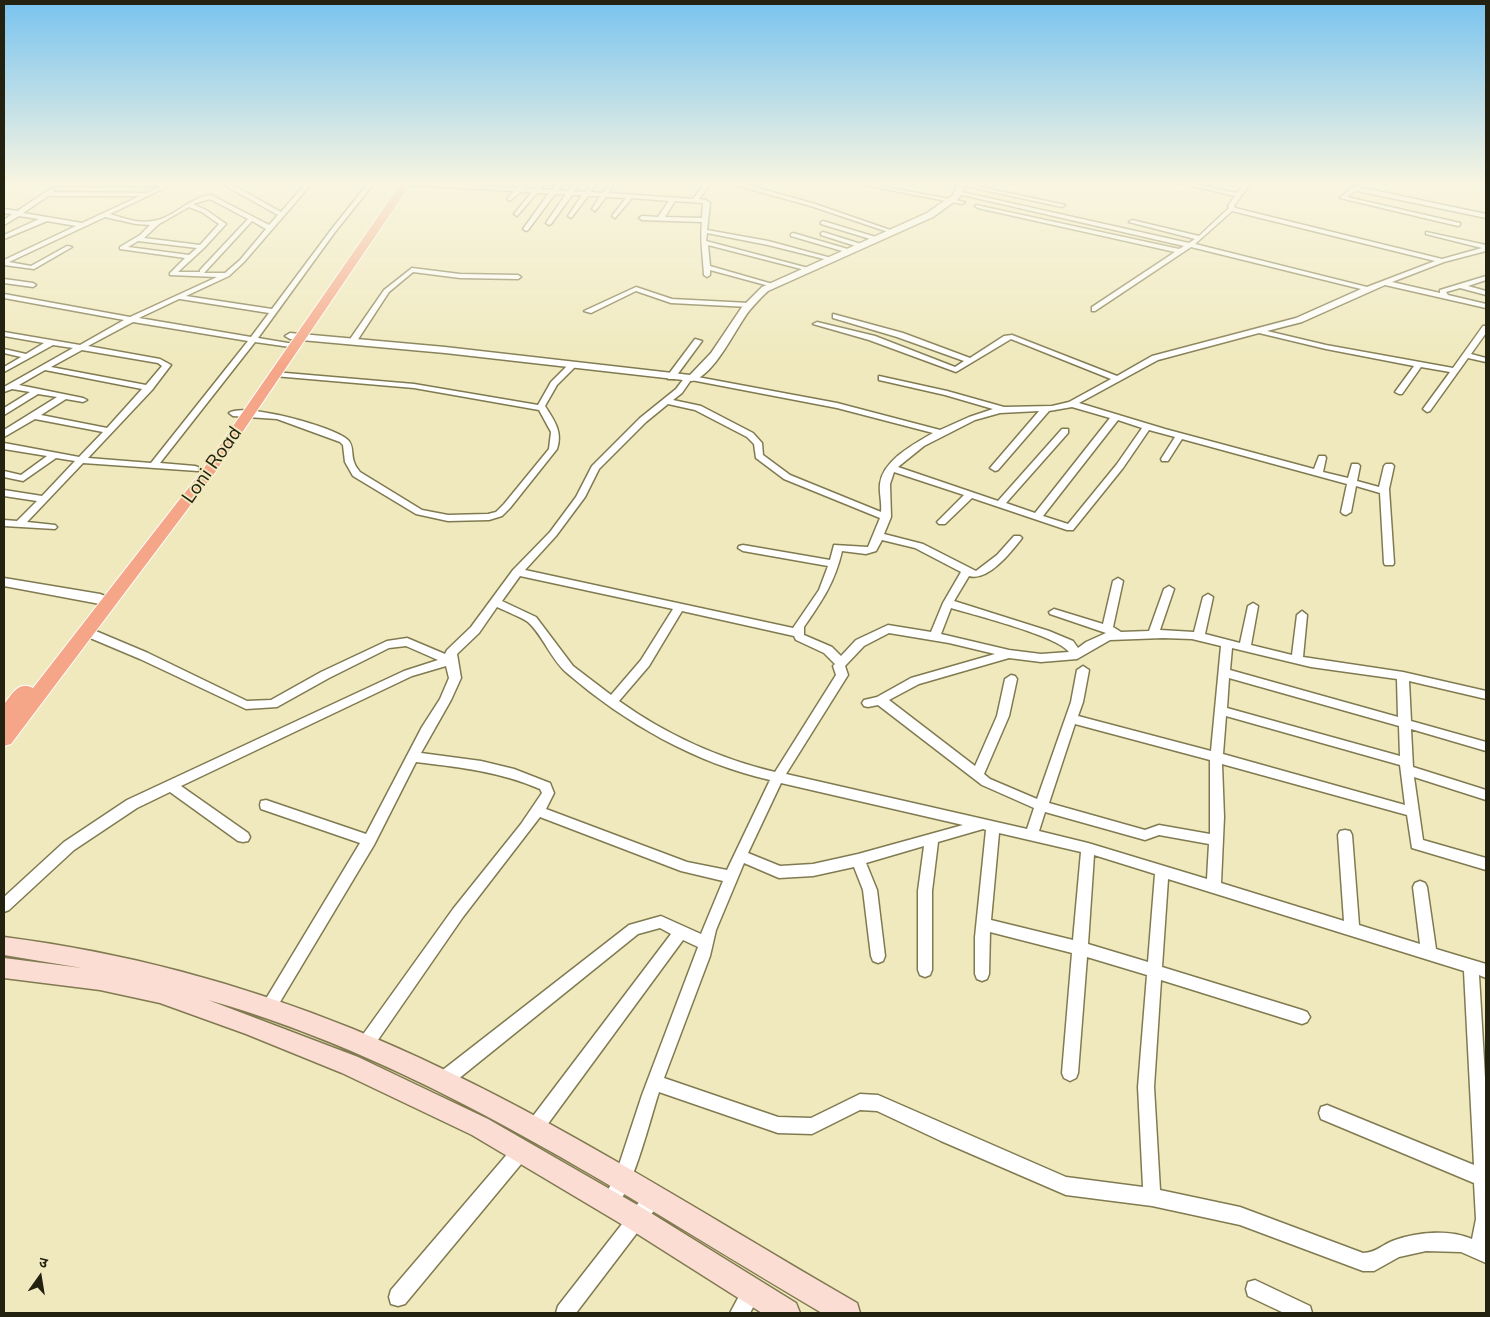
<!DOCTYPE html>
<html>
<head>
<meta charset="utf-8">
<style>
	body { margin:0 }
	#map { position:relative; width:1490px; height:1317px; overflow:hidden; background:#f0e9bd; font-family:Mulish,"Noto Sans Devanagari",sans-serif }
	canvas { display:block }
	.frame { position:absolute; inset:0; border:5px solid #232110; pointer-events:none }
	.north { position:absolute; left:15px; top:1252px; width:50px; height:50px; -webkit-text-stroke:4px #f0e9bd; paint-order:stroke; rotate:13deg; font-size:14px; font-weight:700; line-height:20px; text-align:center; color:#232110 }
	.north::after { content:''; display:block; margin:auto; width:18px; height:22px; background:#232110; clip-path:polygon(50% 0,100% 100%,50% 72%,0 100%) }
</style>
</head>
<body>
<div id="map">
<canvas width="1490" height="1317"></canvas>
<div class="frame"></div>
<div class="north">उ</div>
</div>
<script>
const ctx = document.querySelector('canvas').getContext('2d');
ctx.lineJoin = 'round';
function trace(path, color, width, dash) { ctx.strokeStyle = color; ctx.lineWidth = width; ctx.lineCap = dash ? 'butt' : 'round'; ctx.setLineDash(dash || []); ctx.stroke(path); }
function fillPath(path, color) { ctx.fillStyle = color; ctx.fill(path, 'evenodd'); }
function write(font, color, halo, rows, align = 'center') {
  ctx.font = font + ' Mulish,sans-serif'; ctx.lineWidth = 4; ctx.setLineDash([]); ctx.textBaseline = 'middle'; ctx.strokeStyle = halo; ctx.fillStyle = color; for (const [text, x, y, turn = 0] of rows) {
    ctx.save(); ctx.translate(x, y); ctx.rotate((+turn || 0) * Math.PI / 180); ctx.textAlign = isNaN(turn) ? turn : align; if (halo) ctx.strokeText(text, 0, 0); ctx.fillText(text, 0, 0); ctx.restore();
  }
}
const minor = new Path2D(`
	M170 182H177L110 214C123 218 139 224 153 221 174 218 188 198 211 195L269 225 278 215 226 186 225 182H231V184L281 212 307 182H313L244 262 229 276 186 296 272 309 331 230 369 182H375L335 232 258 338 294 344 298 346 297 348 255 342 160 463 195 466 198 467V471L83 463 27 522 55 525 57 527 55 529 4 526V520L17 521 37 501 4 496V490L42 496 75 461 56 458 23 481 4 477V471L21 475 47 456 4 449V443L79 457 103 432 35 419 4 437V430L57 397 38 394 4 415V408L30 392 12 389 4 392V387L73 348 53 345 4 372V367L21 357 4 353V349L26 354 44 343 4 336V332L80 345 124 320 4 298V294L130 317 217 277 170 275V273L185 258 120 249V247L140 235 150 225 136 224 105 217 9 262 31 266 67 246 72 247 34 269 4 265V260L76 226 47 221 4 239V235L39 219 19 216 4 225V220L12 214 4 213V209L17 211 52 188 55 190 53 192 147 193 161 186H56L58 183ZM48 196H140L82 223 23 213ZM210 199 248 219 200 270V272H178L204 248 226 224 206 210 193 204ZM189 207 202 212 219 224 200 245 144 238 159 224ZM252 221 266 229 240 260 225 273H204ZM138 241 197 248 189 255 128 247ZM179 299H180L269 313 251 337 139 318ZM133 322 248 341 151 463 88 458 152 390 171 365 160 359 88 346ZM82 350 158 363 162 366 146 385 51 367ZM45 370 142 389 107 428 41 415 66 399 83 402 87 400 83 398 19 385Z
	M405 182 517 188 522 182H528L523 188 534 189 540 182H546L540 189 552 190 558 182H564L558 190 568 191 576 182 579 184 574 191 585 192 593 182 596 184 590 192 602 193 610 184 613 186 608 193 693 199 706 182H712L699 199 706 200 710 203 707 230 768 241 835 259 832 261 768 245 707 233 706 241 812 269 809 271 708 245 710 266 776 285 773 287 710 270V275L707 277 704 275C703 256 700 241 702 222L642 220 639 218 642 216 658 217 669 201 632 198 615 218 612 216 626 198 606 197 595 211 592 209 600 196H588L571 218 568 216 582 195H572L551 224 549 225 546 223 566 194H555L528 230 526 231 523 229 549 193H537L517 216 514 214 532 192H520L510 201 507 199 514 191 407 185ZM675 201 703 203 702 218 665 217Z
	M717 182 744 184 815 204 896 232 891 233 811 206 742 187Z
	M848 182H859L965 202 962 204Z
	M947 182H957L1065 205 1062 207Z
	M1175 182H1185L1237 193 1245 182H1251L1234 206 1235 208 1442 259 1482 248 1426 234V232L1486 245V251L1444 262 1392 282 1440 293V290L1486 276V280L1468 286 1486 291V295L1460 288 1446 292 1448 295 1486 304V308L1385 285 1302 322 1267 331 1326 345 1453 368 1483 326H1486V333L1471 354 1486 358V362L1468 358 1430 411 1427 412 1423 409 1450 372 1421 367 1402 394H1399L1395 392 1414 366 1326 349 1259 333 1158 360 1079 403 1165 429 1314 469 1319 456H1325L1326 458 1323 472 1348 478 1352 464H1358L1360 466 1357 481 1379 487 1384 466 1386 464H1392L1394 466 1389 489 1394 563 1393 565H1385L1384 563 1380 493 1356 486 1351 512 1346 515 1343 514 1341 512 1347 484 1182 439 1168 461H1162L1161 459 1175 437 1149 430 1123 468 1073 530H1067L972 498 945 524H939L937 522 964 495 894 472 890 484 891 517 884 534 923 544 976 571 997 555 1014 536H1020L1022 538C1012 551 988 582 969 576L954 601 1049 631 1073 641 1078 648 1086 642 1106 633 1050 614 1049 612 1054 609 1103 624 1113 581 1118 578 1123 581 1113 627 1121 632 1149 631 1164 589 1169 586 1174 589 1160 630 1194 632 1203 597 1208 594 1213 597 1205 634 1240 643 1248 606 1253 603 1258 606 1251 645 1292 655 1297 615 1302 611 1307 615 1303 657 1403 672 1486 691V699L1409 681 1411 721 1486 742V751L1411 729 1413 767 1486 790V800L1414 777 1423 840 1486 858V870L1412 848 1407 815 1222 764 1224 817 1221 883 1344 921 1338 835 1340 831 1345 830 1350 831 1352 835 1359 925 1420 944 1413 887 1415 883 1420 881 1425 883 1427 887 1436 949 1486 964V978L1479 975 1486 1095V1263L1461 1252 1426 1251 1399 1257 1374 1271H1363L1240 1225 1152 1206 1066 1195 941 1141 877 1111 860 1110 812 1134 778 1133 659 1092C651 1116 630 1203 610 1212L604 1209 601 1203 615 1177 642 1095 698 947 683 940 539 1136 533 1138 527 1136 525 1130 527 1124 671 934 660 928 638 934 447 1088 441 1090 435 1088 433 1082 435 1076 629 925 661 916 701 934 723 881 681 871 540 817 463 917 371 1050 365 1052 359 1050 357 1045 359 1040 453 909 521 824 542 793 540 789C501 772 459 767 416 762L374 845 274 1012 269 1014 264 1012 261 1007 360 843 261 809 260 805 261 801 266 800 366 834 422 727 440 699 449 678 446 666 412 676 181 786 248 833 250 837 248 841 243 842 238 841 170 792 137 808 74 850 9 910 4 912V897L64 842 127 800 404 671 438 660 406 646 389 648 329 678 277 707 246 709 140 659 83 635 82 632 83 629H91L148 653 247 701 271 700 321 672 387 641 407 638 445 654 447 650 471 627 513 570 550 532 576 497 592 466 640 418 676 389 685 377 692 376 837 403 940 430 969 417 993 409 945 395 879 380V376L947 391 1004 407 1052 406 1069 402 1111 379 1011 339 956 372 869 340 813 324 817 322 875 336 955 367 964 361 897 337 833 318V314L903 333 970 358 1004 336 1012 335 1117 376 1152 356 1296 318 1361 289 1191 247 1095 311H1092V307L1175 252 978 208 975 206 976 205 1179 249 1184 246 954 193 957 191 1189 243 1195 239 1129 222 1132 220 1199 236 1229 208 1228 206 1235 196ZM1232 211 1435 261 1367 287 1195 244ZM691 380 837 408 933 433C914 444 883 460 880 484 879 493 882 502 881 512L790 475 763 455 762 443 753 433 701 406 673 400 682 393ZM668 404 695 410 747 437 754 444 756 458 784 479 880 518 868 547 834 545 830 560 743 545 739 546 738 548 743 551 828 566 819 590 793 628 525 570 556 536 585 497 599 469 646 422ZM1072 407 1110 418 1035 513 1006 503 1068 433V429H1062L998 501 898 467 924 446 975 420 1000 413 1039 411 990 468 995 471 998 470 1049 411ZM1118 420 1142 428 1117 464 1068 524 1043 516ZM882 540 915 548 961 572 943 603 931 632 888 625 856 640 841 656 832 647 804 635V627C822 601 835 582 842 551L866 554 876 551ZM520 576 673 609 641 660 611 695 573 666 536 617 502 601ZM497 607C507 612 519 616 528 622 542 634 552 661 567 673 625 723 695 763 770 780L727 870 687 862 546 809 554 793 550 783 514 769 481 761 421 753 451 700 461 678 457 654 479 633ZM951 608C974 615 1058 636 1069 652L1041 654 1009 650 941 634ZM682 611 794 636 796 640 824 653 835 664 833 666 836 675 775 772C720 759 665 734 619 701L649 666ZM889 633 949 643 995 654 911 678 877 697 864 700 862 703 864 706 868 707 878 705 982 785 1034 808 1027 829 786 774 848 675 845 666 864 646ZM1163 638 1192 639 1221 646 1211 751 1078 716 1083 702 1089 670 1083 666 1077 670 1071 702 1037 799 990 779 984 774 1009 716 1017 679 1015 676 1011 675 1005 679 997 716 975 766 889 700 919 684 1009 658 1041 662 1077 659 1110 640ZM1232 648 1311 667 1397 679 1398 717 1230 670ZM1229 678 1399 726 1400 756 1227 708ZM1226 716 1400 765 1405 805 1223 754ZM1075 724 1210 760V834L1159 825 1145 830 1049 803ZM781 783 963 825 858 854 813 864 780 866 748 853ZM1045 812 1145 840 1159 835 1209 844 1207 879 1088 843 1039 831ZM983 829 986 830 975 937V974L977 979 982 981 987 979 989 974 990 932 1072 953 1062 1073 1064 1078 1070 1081 1076 1078 1078 1073 1087 957 1147 975 1138 1087 1143 1187 1066 1177 878 1095 860 1094 811 1118 778 1117 664 1078 710 956 716 930 744 863 779 878 813 876 854 867 863 890 871 956 873 961 878 963 883 961 885 956 877 890 866 863 924 846 918 891V970L920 975 925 977 930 975 932 970V891L938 842ZM999 833 1081 852 1073 940 991 920ZM1094 855 1155 874 1148 962 1088 944ZM1168 879 1464 971 1474 1165 1327 1105 1321 1107 1319 1113 1321 1119 1474 1183 1476 1219 1472 1239C1449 1229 1418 1232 1395 1240 1383 1244 1376 1253 1363 1253L1240 1207 1160 1190 1154 1087 1161 980 1302 1024 1307 1022 1310 1017 1307 1012 1302 1010 1162 967Z
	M1358 187 1486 214V218L1358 191H1355L1347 197 1460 223V225L1458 226 1340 198 1351 188Z
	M823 221 879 238 880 239 877 241 821 224V222Z
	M823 232 864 245 865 246 862 248 821 235V233Z
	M793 233 851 250 852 251 849 253 791 236V234Z
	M412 268 460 274 518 275 521 277 518 279 460 278 413 272 389 292 355 344H349L348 342 384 290Z
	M4 279 33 283 36 285 33 287 4 283Z
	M636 287 672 299 749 303 753 305 749 307 671 303 636 291 591 313 584 311Z
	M695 339 702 341 674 379H668V375Z
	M570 363 577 365 557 385 545 406C554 420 563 432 557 449L510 508 502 516 489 520 448 521 416 514 353 476 345 462 343 445 340 442 277 419 233 416 229 413C243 402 335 427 348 440 354 446 351 454 354 462 355 466 358 469 360 472L422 510 448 515 488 514 496 512 504 504 549 449 551 432 539 410 414 388 274 376 270 374 274 372 414 384 538 405 551 382Z
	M521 1143 527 1145 529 1151 527 1157 405 1304 398 1306 391 1304 389 1297 391 1290 515 1145Z
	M653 1189 659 1192 662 1198 659 1204 576 1313H556L558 1306 647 1192Z
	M1255 1280 1310 1306 1312 1313H1284L1248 1296 1246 1289 1248 1282Z
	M752 1283 759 1285 761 1292 750 1313H730L745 1285Z`);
const tertiary = new Path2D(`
	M958 182H966L959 198 933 217 768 291C761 297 755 304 749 311 735 329 715 375 692 381L445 353 290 339 285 336 290 333 445 347 690 375 711 353 742 307 762 287 927 213 953 195Z
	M4 578 100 594 105 596 107 599 105 602 100 604 4 586Z`);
const secondary = new Path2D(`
	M4 937C123 952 242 984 353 1029 530 1101 692 1208 857 1303L860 1313H822C625 1197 430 1063 208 1000L358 1057 488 1119 646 1210 796 1303 800 1313H762L628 1228 472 1135 342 1073 246 1034 160 1003 100 990 4 978V958L82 968 4 955Z`);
const trunk = new Path2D(`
	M402 182H412L214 474 11 744 4 746V704C12 694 19 680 33 688L204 468Z`);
trace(minor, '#807a51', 3);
trace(tertiary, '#807a51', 3);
trace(secondary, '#807a51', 3);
trace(trunk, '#fff', 2);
fillPath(minor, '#fff');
fillPath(tertiary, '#fff');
fillPath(secondary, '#fcddd3');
fillPath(trunk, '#f6a688');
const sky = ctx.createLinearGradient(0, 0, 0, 366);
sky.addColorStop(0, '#78c3ef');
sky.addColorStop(0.5, '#f8f5e1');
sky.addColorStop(1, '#f8f5e100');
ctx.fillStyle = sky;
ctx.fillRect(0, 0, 1490, 366);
write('19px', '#232110', '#f0e9bd', [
	["Loni Road",212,465,-55]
]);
</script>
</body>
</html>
